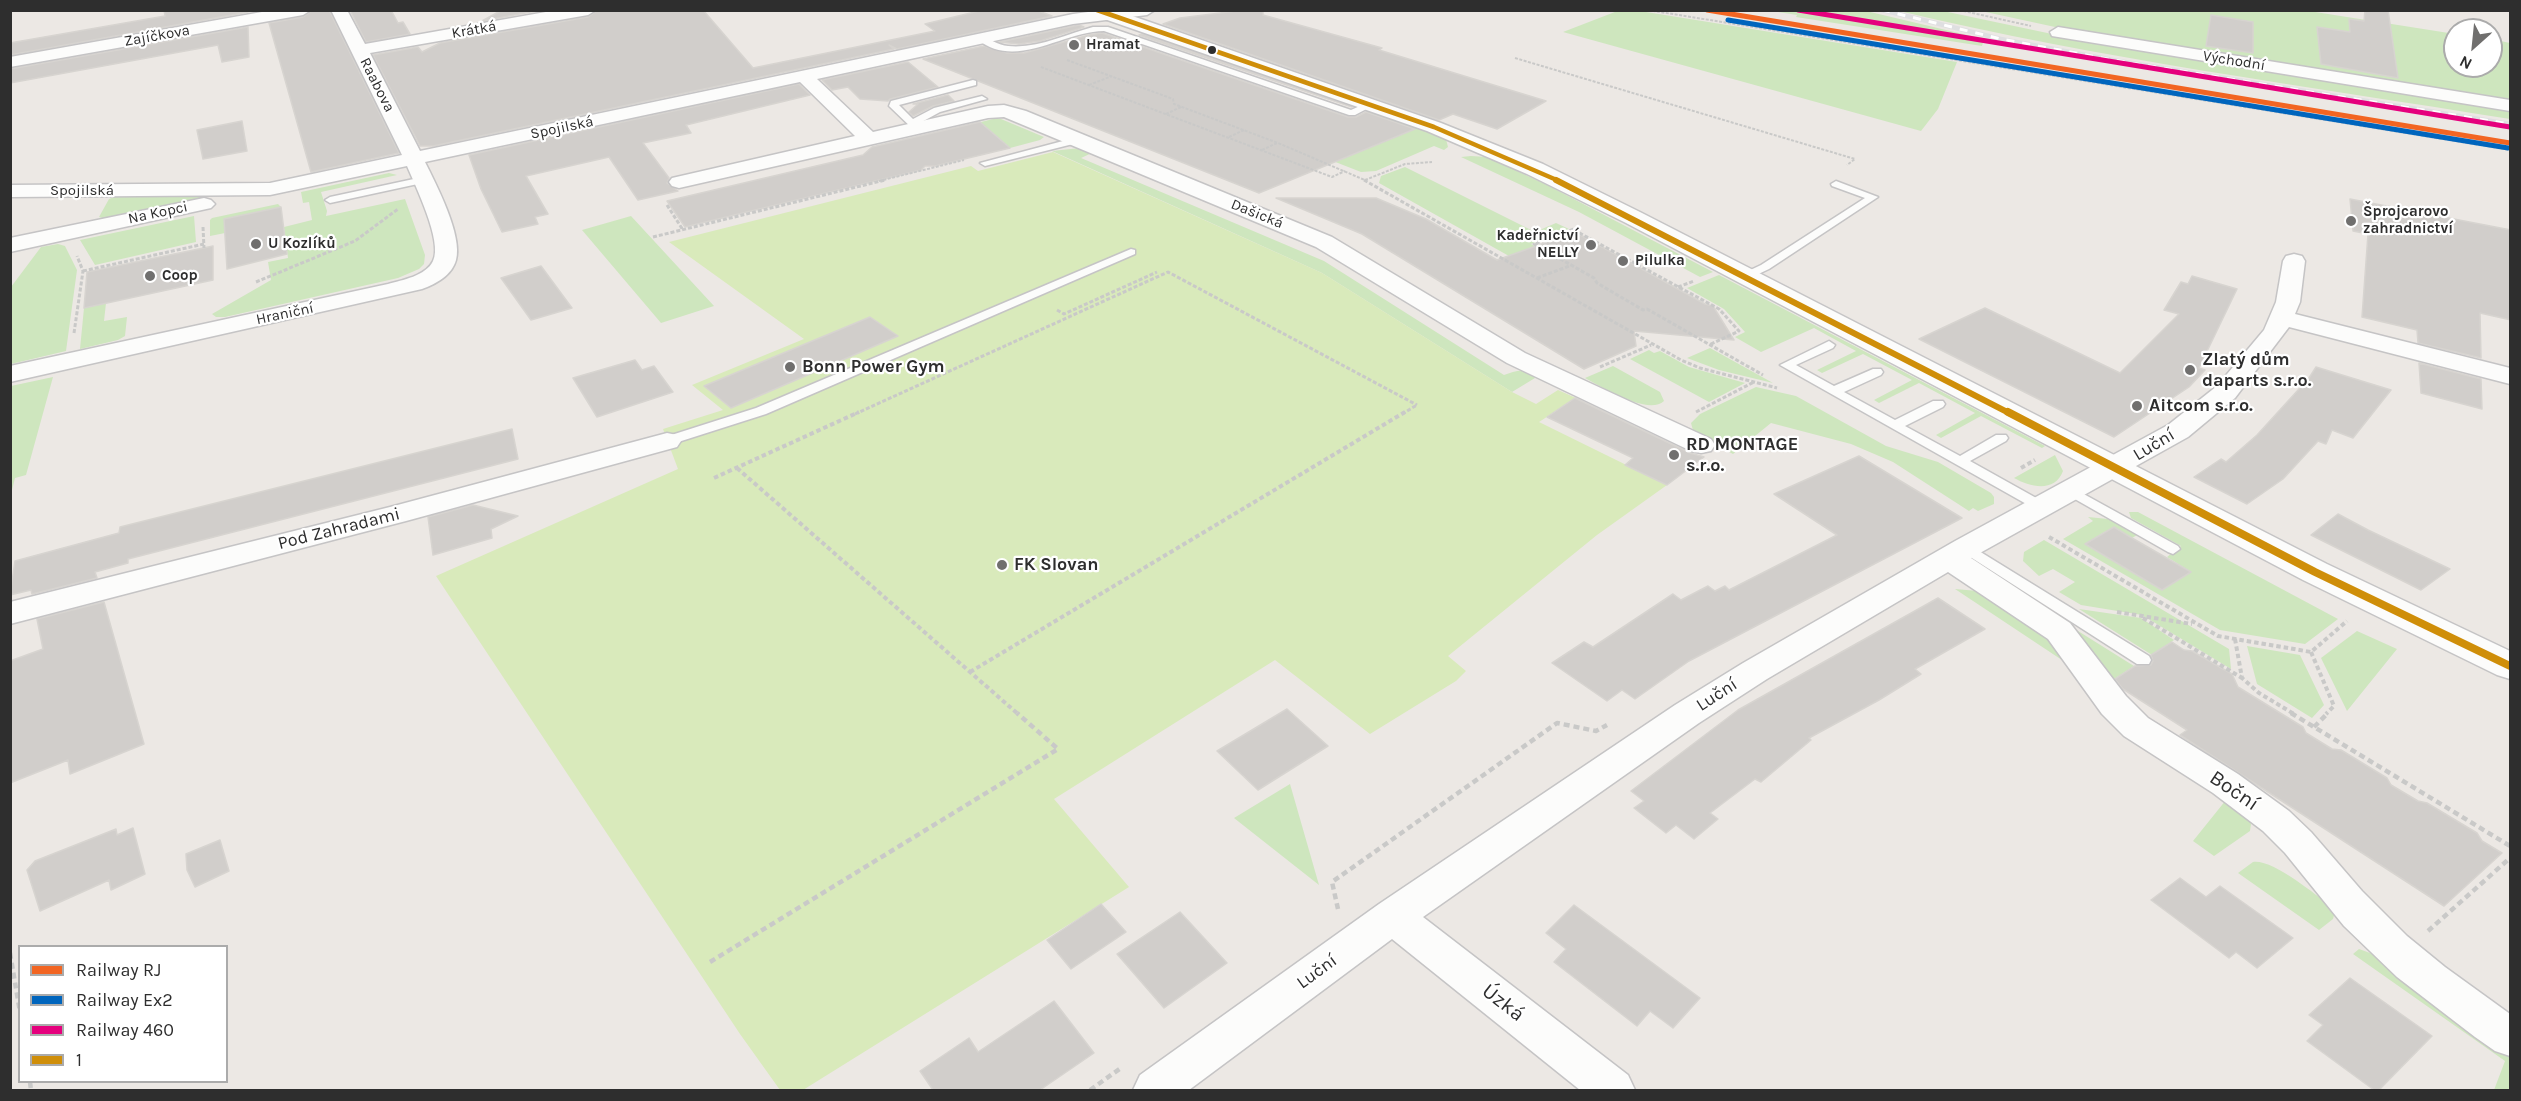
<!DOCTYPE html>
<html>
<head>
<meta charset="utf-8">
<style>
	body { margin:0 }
	#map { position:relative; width:2521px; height:1101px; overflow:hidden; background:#ece8e4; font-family:Karla,sans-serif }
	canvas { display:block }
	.frame { position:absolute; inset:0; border:12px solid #2e2e2e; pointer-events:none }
	.legend { position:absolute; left:18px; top:945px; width:210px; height:138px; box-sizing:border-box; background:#fff; border:2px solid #ababab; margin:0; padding:8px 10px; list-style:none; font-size:18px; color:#2e2e2e }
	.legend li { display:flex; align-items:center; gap:12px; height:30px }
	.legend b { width:30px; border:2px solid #ababab }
	.north { position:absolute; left:2443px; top:18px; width:60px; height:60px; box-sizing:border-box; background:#fff; border:2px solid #ababab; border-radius:50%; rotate:207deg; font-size:16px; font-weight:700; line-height:24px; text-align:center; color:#2e2e2e }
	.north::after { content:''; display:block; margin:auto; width:21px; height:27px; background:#706f6e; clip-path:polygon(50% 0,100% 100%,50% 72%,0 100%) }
</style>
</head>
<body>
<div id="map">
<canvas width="2521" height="1101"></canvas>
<div class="frame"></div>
<ul class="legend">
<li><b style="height:8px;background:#f26522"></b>Railway RJ</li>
<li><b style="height:8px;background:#0065bd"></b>Railway Ex2</li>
<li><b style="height:8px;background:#e5007d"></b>Railway 460</li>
<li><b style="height:8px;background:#cf8e09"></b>1</li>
</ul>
<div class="north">N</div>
</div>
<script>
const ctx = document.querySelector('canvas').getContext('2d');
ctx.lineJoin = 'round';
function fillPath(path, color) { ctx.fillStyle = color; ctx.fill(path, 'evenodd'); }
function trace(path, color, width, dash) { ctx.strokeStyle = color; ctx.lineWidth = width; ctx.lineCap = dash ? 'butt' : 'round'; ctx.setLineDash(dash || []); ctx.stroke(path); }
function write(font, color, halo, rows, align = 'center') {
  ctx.font = font + ' Karla,sans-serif'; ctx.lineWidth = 4.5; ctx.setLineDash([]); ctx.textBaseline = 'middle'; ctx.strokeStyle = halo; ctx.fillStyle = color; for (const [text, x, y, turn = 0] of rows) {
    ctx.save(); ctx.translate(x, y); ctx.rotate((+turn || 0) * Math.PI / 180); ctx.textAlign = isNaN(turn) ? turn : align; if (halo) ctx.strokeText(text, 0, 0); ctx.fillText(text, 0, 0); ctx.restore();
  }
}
fillPath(new Path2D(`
	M1620 10 1640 11 1957 62 1938 109 1921 131 1563 32Z
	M2273 10 2309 11 2455 34V66H2491V39L2510 43V101L2069 30 1981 11Z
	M1772 11H1866L1984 39 1982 46 1796 17 1797 15Z
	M1899 11H1943L2090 42 2510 109V119C2306 86 2100 59 1899 11Z
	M1368 110 1446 139 1448 147 1444 150 1434 146 1376 171 1361 172 1279 140 1285 137 1344 158 1405 133 1365 114Z
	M997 118 1001 119 1044 137 1040 140 1010 148 983 125 977 123Z
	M1080 148 1094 152 1081 158 1324 261 1504 375C1515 371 1527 366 1535 378L1512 392 1322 273 1052 151Z
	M1471 156 1487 157 1547 185 1713 272 1700 277 1579 212 1461 157Z
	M1405 167 1535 232 1556 223 1569 229 1531 244 1567 264 1541 274 1379 183 1381 176Z
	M389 173 397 175 321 192 327 211 326 216 405 199 425 255 424 264 419 269 398 278 225 317H216L212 314 271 280 268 262 288 258 284 227 312 220 309 202 303 203 301 192Z
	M117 196H210L106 219 99 217 109 199Z
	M278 204 281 207 225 233 210 236V220L212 218Z
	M194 216 196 242 95 265 80 240Z
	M631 216 714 306 661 323 582 230Z
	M58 244 65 246 77 270 66 351 11 364V287L41 247Z
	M1719 275 2045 446 2042 448 1981 416 1941 438 1936 435 1975 413 1919 383 1879 403 1874 400 1912 380 1863 354 1822 373 1817 370 1856 351 1814 328 1761 352 1735 337 1745 332 1724 309 1687 288Z
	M106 303 104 321 127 317 125 336 118 340 80 349 84 308Z
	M1710 348 1773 383 1719 370 1687 358Z
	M1649 350 1654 353 1660 351 1689 367 1745 383 1709 402 1630 359Z
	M1613 366 1660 392 1664 401C1648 416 1602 387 1585 378Z
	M53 377 26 475 15 478 11 494V386Z
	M1756 387 1796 396 1886 446 1938 462 1991 493 1994 497V504L1978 511 1973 508 1969 511 1893 462 1851 444 1771 423 1733 454 1694 434 1691 423 1700 414Z
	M2055 455 2063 471C2055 493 2030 487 2014 478Z
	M2129 512H2138L2338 619 2305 644 2220 630 2063 539 2093 521 2088 517 2108 519 2137 535 2132 538C2108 524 2109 530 2087 543L2088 546 2159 588 2189 573 2188 570 2167 557 2181 546 2131 518Z
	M2044 540 2229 649 2231 669 2142 615 2081 605 2059 592 2075 582 2053 569 2039 576 2023 561 2024 552Z
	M1955 589 1978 591 2027 619 2245 813 2251 824 2250 831 2214 856 2193 841 2226 800 2077 670Z
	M2014 591 2134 666 2111 681Z
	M2079 609 2141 618 2174 640 2152 655Z
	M2357 631 2397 649 2347 711 2321 658Z
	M2247 646 2300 655 2324 705 2312 718 2257 684Z
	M1290 784 1319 885 1234 818Z
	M2253 862C2273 859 2314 894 2331 906L2335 912 2333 919 2319 930 2238 873Z
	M2359 949 2381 957 2510 1044V1090H2494L2505 1061 2353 954Z`), '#cee6be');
fillPath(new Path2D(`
	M1053 152 1322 273 1512 392 1536 404 1558 390 1576 398 1539 422 1667 485 1597 535 1448 656 1466 671 1456 681 1370 734 1275 660 1054 799 1129 887 803 1090H780L740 1034 436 576 678 469 663 429 723 410 692 385 804 339 669 242 971 166 978 171Z`), '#d9eabb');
const building = new Path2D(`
	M164 10 248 12 10 55V43L165 16Z
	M313 10H329L399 153 311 172 269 23 303 17Z
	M350 10H391L398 23 403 22 410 34 366 42Z
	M502 10H541L482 21Z
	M598 10H703L753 68 935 31 925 24 983 10H1036L1052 16 897 49 889 45 894 49 433 146H420L373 55 418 47 422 52 440 43 588 17Z
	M1244 10H1263V15L1382 48 1379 50 1546 101 1497 129 1453 114 1439 120 1163 24 1180 18Z
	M2365 10H2388L2398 78 2321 64 2317 27 2350 32 2349 19 2364 21Z
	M2211 15 2253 22V53L2206 46Z
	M1079 25 1084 27 1040 41 1019 44 1000 42Z
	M248 27 249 57 222 62 218 45 10 83V69Z
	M1102 33 1348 117H1356L1366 112 1415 129 1259 193 923 59 984 46 1007 53H1024L1089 35Z
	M1142 34 1352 107 1139 35Z
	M908 62 938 87 890 99 888 101 860 99 848 87 832 90 822 80Z
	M799 84 810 95 686 125 691 133 643 143 669 178 667 183 678 191 638 200 609 157 526 176 548 214 535 217 538 224 502 232 481 189 469 155Z
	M948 95 954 101 933 106 913 116 909 112 918 104H913Z
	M242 121 247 151 203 159 197 130Z
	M980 122 1010 148 935 166H925L921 170 685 227 667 201 863 155 872 147Z
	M1276 198H1376L1426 219 1497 260 1575 232 1705 304 1713 306 1734 340 1634 331 1636 346 1584 369 1362 234Z
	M2350 199 2511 230V320L2480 313 2481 358 2418 343 2417 330 2362 317 2368 234 2353 231Z
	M281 207 287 254 227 269 224 219Z
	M213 246V280L84 308 87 272Z
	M541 266 572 308 531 320 501 278Z
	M2192 276 2237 289 2199 368 2205 370 2189 387 2114 437 1919 339 1985 308 2120 373 2179 314 2164 310 2181 282 2188 284Z
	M870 317 898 336 731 408 704 386Z
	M635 360 642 370 654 366 673 392 597 417 573 378Z
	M2419 363 2481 379 2482 409 2421 393Z
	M2316 367 2391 390 2353 438 2332 430 2326 444 2318 441 2283 479 2247 504 2194 477 2221 459 2226 462 2257 435 2309 378Z
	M1575 398 1690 453 1704 457 1667 485 1625 465 1633 458 1547 417Z
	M512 429 518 459 128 559V563L95 572 97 578 32 594 31 590 10 595 15 561 119 533 120 527Z
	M1859 456 1962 518 1689 661 1635 699 1622 690 1607 701 1552 663 1584 642 1593 647 1673 594 1681 600 1708 586 1715 591 1725 586 1729 590 1837 535 1774 494Z
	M473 505 518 516 491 529 492 538 433 555 428 517Z
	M2338 514 2368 530 2450 569 2421 590 2311 535Z
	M2114 527 2132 538 2191 572 2162 590 2085 544Z
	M1938 598 1985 629 1915 669 1921 674 1879 700 1809 738 1811 740 1761 782 1755 779 1710 813 1718 819 1694 839 1676 825 1666 833 1634 808 1644 801 1631 791 1738 710Z
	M104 602 144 744 70 774 68 760 10 783V661L43 649 37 619Z
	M2172 642 2184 650 2192 651 2232 674 2238 687 2303 727 2306 733 2332 749 2341 750 2387 778 2391 785 2418 801 2427 803 2477 833 2482 841 2502 853 2444 906 2180 735 2187 730 2123 689 2115 679 2135 666 2151 665 2153 661 2151 655Z
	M1287 709 1328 746 1258 790 1217 751Z
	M133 828 145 874 111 890 109 880 40 911 27 870 35 861 116 829 117 835Z
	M220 840 229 871 195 887 187 870 186 854Z
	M2180 878 2206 897 2220 886 2293 938 2257 968 2236 952 2229 958 2151 900Z
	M1101 904 1126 932 1071 969 1047 940Z
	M1574 905 1700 998 1673 1028 1650 1011 1637 1026 1554 962 1566 949 1546 933Z
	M1180 912 1227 963 1164 1008 1117 954Z
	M2350 978 2432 1036 2379 1090H2374L2307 1041 2323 1025 2309 1015Z
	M1054 1001 1094 1053 1040 1090H933L920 1071 969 1038 978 1052Z`);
fillPath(building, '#d1cecb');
trace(building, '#d7d4d0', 1.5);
const service = new Path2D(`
	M1093 27H1108L1351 110 1371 101 1376 104 1355 115H1349L1104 31C1063 31 1016 71 977 39L981 36C990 39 998 45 1008 46 1038 49 1066 34 1093 27Z
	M973 80 976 81V85L899 105 913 119 934 108 982 96 987 99 940 112 918 124 922 128 920 130H914L889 106 891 101Z
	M1078 137 1081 138V142L985 166 980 163Z
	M423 177 428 180 427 182 330 203 325 200 330 197Z
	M1836 181 1878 197 1769 269 1750 278H1742V274L1761 265 1865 198 1832 186 1831 184Z
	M1131 249 1135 250V254L766 414 672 444 667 445 660 441 662 438 756 408Z
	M1829 341 1835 345 1833 348 1796 365 1834 386 1873 369H1881L1883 372 1881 375 1844 392 1895 420 1933 401H1943L1945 404 1943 407 1905 426 1960 456 1996 435H2006L2008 438 2006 441 1970 461 2047 504 2049 507 2047 510H2037L1780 365Z
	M2071 487 2178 546 2180 549 2173 554 2168 552 2066 494 2064 491 2066 488Z
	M1966 543 2149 656 2151 660 2149 664H2137L1961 551 1959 548Z`);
const minor = new Path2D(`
	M273 10H311L303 15 10 67V57Z
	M331 10H347L365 44 557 10H596L588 15 370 53 420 151 1073 14 1103 10H1155L1147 15 1073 24 817 79 873 132 988 106 1004 105 1026 111 1332 237 1525 353 1711 439 1715 445 1711 451 1701 453 1691 451 1507 363 1316 247 1004 117 988 118 679 188 672 186 669 182 672 178 855 136 800 82 425 162C436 184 463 236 456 260 452 275 436 284 422 289L10 382V366L388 284C402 280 426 276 433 261 443 242 415 185 407 166L270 195 10 197V185L270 183 402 155Z
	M2058 27 2510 100V111L2052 36 2050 32Z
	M204 198 211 200 215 204 211 208 10 252V238Z
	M2294 254 2302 256 2305 261 2300 302 2295 314 2510 368V384L2289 327 2235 398 2188 437 1971 558 2070 623 2126 696 2148 718 2238 774 2289 811 2311 832 2362 891 2407 936 2445 967 2510 1014V1056L2495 1051 2475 1037 2397 977 2344 926 2285 853 2263 831 2213 793 2124 736 2102 714 2048 639 1948 572 1767 679 1699 723 1423 917 1628 1075 1635 1090H1580L1392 939 1189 1090H1133L1140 1075 1379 904 1675 705 1743 663 1955 541 2168 425 2217 386 2264 330 2276 302 2283 261 2286 256Z
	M667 433 677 435 681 441 677 447 406 521 10 624V602L390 507Z`);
const secondary = new Path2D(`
	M1087 10H1115L1441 123 1543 164 1642 213 2327 564 2510 651V679L2497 675 2303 580 1626 223 1527 174 1427 131 1090 14Z`);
trace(service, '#c5c4c5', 3);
trace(minor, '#c5c4c5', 3);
trace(secondary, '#c5c4c5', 3);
trace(new Path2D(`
	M1648 10 2510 150
	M1959 10 2031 26
	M1515 58 1855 159 1847 165
	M1067 60 1173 99 1174 104 1278 143 1367 181
	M1041 67 1332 177 1345 171
	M1089 85 1112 76
	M1166 114 1181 107
	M1229 137 1244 130
	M1262 150 1277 143
	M1365 180 1405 164 1432 162
	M879 181 964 160`), '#c9c9c8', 2, [3, 1.5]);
trace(new Path2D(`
	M1364 180 1681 360 1700 368 1777 388
	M667 205 683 230
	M203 227 204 248
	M1579 227 1534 244 1594 278 1597 283 1643 310 1647 309 1763 375
	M1574 230 1719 309 1739 331 1709 345
	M653 237 885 180
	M83 271 204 244
	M1537 278 1572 265
	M256 282 355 241 398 209
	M1678 287 1694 281
	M1057 310 1064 314 1157 272
	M74 333 83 271 77 256
	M1600 367 1651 345
	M1696 412 1754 382
	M855 414 1168 272 1417 405
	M1402 414 1417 405`), '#c9c9c8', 3, [4, 2]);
trace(new Path2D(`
	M737 468 1018 714
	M2021 468 2035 460
	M714 478 859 412
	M2049 537 2218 636 2311 652 2347 621
	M2117 612 2192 624
	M2143 618 2242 678
	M2235 639 2242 678 2259 693 2294 714
	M2311 652 2334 706 2326 714
	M970 672 1405 412`), '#c9c9c8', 4, [4.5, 3]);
trace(new Path2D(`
	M2291 713 2510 846
	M2314 727 2328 713
	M1338 909 1332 882 1557 723 1596 731 1607 725
	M2428 931 2510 858
	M10 953 20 1012
	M710 962 1058 749 1017 713
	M30 1082 31 1090
	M1090 1090 1121 1068`), '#c9c9c8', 4.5, [6, 4]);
fillPath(service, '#fcfcfb');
fillPath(minor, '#fcfcfb');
fillPath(secondary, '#fcfcfb');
const rail = new Path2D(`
	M1882 10 2001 39 2113 60 2510 124`);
trace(rail, '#dfdfe1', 4.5);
trace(rail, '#fff', 3, [8]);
trace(new Path2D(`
	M1097 10 1434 127 1559 181`), '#cf8e09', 4.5);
trace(new Path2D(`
	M1556 180 2011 414`), '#cf8e09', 6);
trace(new Path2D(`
	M2008 412 2315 572 2510 666`), '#cf8e09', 8);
trace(new Path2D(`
	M1707 10 2510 143`), '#f26522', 5);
trace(new Path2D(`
	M1728 20 2508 148`), '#0065bd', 5);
trace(new Path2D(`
	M1798 10 2510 127`), '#e5007d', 5);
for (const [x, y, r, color] of [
	[1074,45,6,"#706f6e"],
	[1212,50,5,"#2e2e2e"],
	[2351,221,6,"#706f6e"],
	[256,244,6,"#706f6e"],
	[1591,245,6,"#706f6e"],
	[1623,261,6,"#706f6e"],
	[150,276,6,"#706f6e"],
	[790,367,6,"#706f6e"],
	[2190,370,6,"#706f6e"],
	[2137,406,6,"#706f6e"],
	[1674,455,6,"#706f6e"],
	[1002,565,6,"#706f6e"]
]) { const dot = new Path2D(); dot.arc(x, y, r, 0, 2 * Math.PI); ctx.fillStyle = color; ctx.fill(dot); trace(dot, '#fff', 2); }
write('15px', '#2e2e2e', '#fff', [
	["Krátká",474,30,-10],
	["Zajíčkova",157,36,-10],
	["Východní",2234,61,9],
	["Raabova",377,85,63],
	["Spojilská",562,128,-12],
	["Spojilská",82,191],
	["Na Kopci",158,213,-12],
	["Dašická",1257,214,22],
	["Hraniční",285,314,-12]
]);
write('bold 15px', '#2e2e2e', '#fff', [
	["Hramat",1086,45],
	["Šprojcarovo",2363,212],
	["zahradnictví",2363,229],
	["Kadeřnictví",1579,236,"right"],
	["NELLY",1579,253,"right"],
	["U Kozlíků",268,244],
	["Pilulka",1635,261],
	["Coop",162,276]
], 'left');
write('bold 18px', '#2e2e2e', '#fff', [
	["Zlatý dům",2202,360],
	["daparts s.r.o.",2202,381],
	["Bonn Power Gym",802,367],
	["Aitcom s.r.o.",2149,406],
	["RD MONTAGE",1686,445],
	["s.r.o.",1686,466],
	["FK Slovan",1014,565]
], 'left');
write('18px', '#2e2e2e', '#fff', [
	["Luční",2154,445,-31],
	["Pod Zahradami",339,529,-14],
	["Luční",1717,695,-33],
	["Luční",1317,972,-36]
]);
write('21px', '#2e2e2e', '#fff', [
	["Boční",2234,791,34],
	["Úzká",1503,1003,38]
]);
</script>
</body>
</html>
